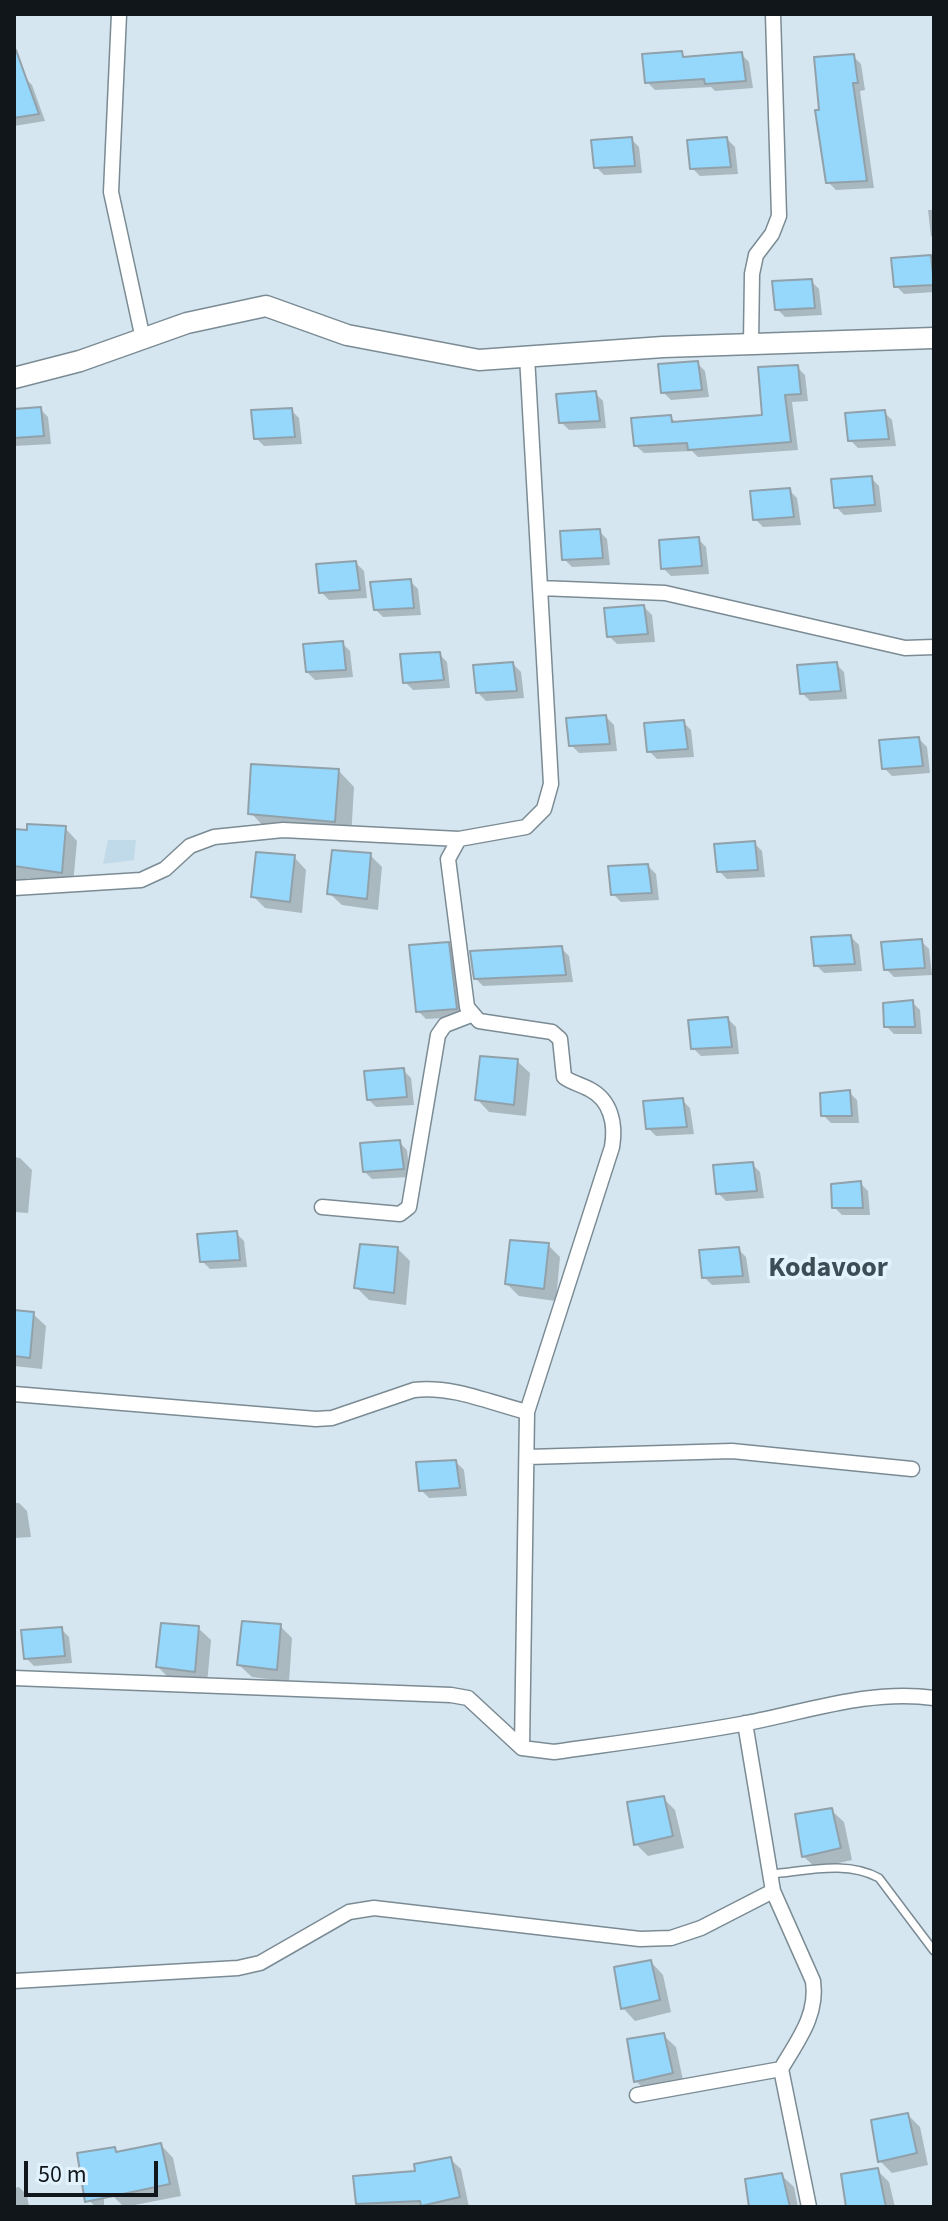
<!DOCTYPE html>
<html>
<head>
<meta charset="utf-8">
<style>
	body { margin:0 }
	#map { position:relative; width:948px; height:2221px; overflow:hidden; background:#d5e6f0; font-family:"Source Sans 3",sans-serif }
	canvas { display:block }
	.frame { position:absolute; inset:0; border:16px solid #10161a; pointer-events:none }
	.scale { position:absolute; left:24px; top:2161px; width:134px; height:36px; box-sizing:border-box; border:4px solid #10161a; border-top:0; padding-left:10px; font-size:24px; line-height:28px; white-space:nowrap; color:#10161a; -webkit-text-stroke:6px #e2f3fe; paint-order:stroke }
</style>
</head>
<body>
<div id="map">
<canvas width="948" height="2221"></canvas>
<div class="frame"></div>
<div class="scale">50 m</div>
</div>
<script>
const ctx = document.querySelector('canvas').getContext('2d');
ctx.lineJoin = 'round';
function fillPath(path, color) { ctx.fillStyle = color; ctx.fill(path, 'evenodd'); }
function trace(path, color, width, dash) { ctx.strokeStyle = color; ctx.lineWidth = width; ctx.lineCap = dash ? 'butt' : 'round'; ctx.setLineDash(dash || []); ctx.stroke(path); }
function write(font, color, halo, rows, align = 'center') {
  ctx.font = font + ' "Source Sans 3",sans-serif'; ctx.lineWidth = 7; ctx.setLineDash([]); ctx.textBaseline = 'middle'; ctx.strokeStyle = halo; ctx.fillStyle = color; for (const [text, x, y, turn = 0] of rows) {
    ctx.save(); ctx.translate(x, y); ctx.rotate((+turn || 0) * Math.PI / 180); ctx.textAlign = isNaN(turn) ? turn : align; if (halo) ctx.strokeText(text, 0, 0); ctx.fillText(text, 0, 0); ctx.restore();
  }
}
fillPath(new Path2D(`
	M108 840H136L134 860 103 864Z`), '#c1dae9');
fillPath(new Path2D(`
	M681 53 686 58 741 54 749 62 753 88 715 91 711 87 655 90 647 82Z
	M853 56 861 64 865 90 860 91 874 188 836 190 828 182 821 112Z
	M24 77 32 85 45 121 14 126V79Z
	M631 139 639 147 642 173 604 175 596 167Z
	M727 139 735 147 738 174 700 176 692 168Z
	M928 210H934V239L931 236Z
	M930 258 934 261V292L904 294 896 286Z
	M811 281 819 289 822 315 785 317 777 309Z
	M697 363 705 371 709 397 671 400 663 392Z
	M797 367 805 375 808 401 792 402 798 450 698 457 692 451 644 453 636 446 670 417 677 423 765 417Z
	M595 393 603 401 606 428 569 430 561 422Z
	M40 409 48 417 51 444 14 446V411Z
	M291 410 299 418 302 444 264 446 256 438Z
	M884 412 892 420 896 446 858 448 850 440Z
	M871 478 879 486 882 512 844 515 836 507Z
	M789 490 797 498 801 525 763 527 755 519Z
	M599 531 607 539 610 565 572 567 564 559Z
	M698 539 706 547 709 574 671 576 663 568Z
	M356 563 364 571 367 598 329 600 321 592Z
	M410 581 418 589 421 615 383 617 375 609Z
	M644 607 652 615 655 642 617 644 609 636Z
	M342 643 350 651 353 677 315 680 307 672Z
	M439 654 447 662 450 688 413 690 405 682Z
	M513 664 521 672 524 698 486 701 478 693Z
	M836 664 844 672 847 699 810 701 802 693Z
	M606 717 614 725 617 751 579 753 571 745Z
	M683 722 691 730 694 757 657 759 649 751Z
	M919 739 927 747 930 773 892 776 884 768Z
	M338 770 354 787 351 838 267 830 251 813Z
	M65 828 77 841 73 884 27 878 26 887 14 886V831Z
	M754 843 762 851 765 877 727 879 719 871Z
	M370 855 382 867 378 910 342 905 329 893Z
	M294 857 306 870 302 913 265 908 253 896Z
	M648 866 656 874 659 900 621 902 613 894Z
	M851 937 859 945 862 971 824 973 816 965Z
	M921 941 929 949 932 975 894 977 886 969Z
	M448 944 456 952 463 1017 426 1019 418 1011Z
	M561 948 569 956 573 982 483 986 475 978Z
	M912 1002 920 1010 922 1034H894L886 1026Z
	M728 1019 736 1027 739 1054 701 1056 693 1048Z
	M517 1061 530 1073 526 1116 489 1112 477 1099Z
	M403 1070 411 1078 414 1105 376 1107 368 1099Z
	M849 1092 857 1100 859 1123H831L823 1115Z
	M682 1100 690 1108 694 1134 656 1136 648 1128Z
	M399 1142 407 1150 410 1177 372 1179 364 1171Z
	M14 1157 20 1158 32 1170 28 1213 14 1212Z
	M752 1164 760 1172 764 1198 726 1201 718 1193Z
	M860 1183 868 1191 870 1215H842L834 1207Z
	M236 1233 244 1241 247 1267 210 1269 202 1261Z
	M548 1245 560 1257 556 1301 519 1296 507 1284Z
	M398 1249 410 1261 406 1305 369 1300 357 1288Z
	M738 1249 746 1257 750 1283 712 1285 704 1277Z
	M14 1312 33 1314 46 1326 42 1369 14 1366Z
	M456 1462 464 1470 467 1496 429 1498 421 1490Z
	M14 1503H19L27 1511 31 1537 14 1538Z
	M280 1626 292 1638 289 1682 252 1677 239 1665Z
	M198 1628 211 1640 207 1684 170 1679 158 1667Z
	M61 1629 69 1637 72 1663 34 1666 26 1658Z
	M663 1798 675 1810 684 1848 648 1856 636 1844Z
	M831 1810 844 1822 852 1860 816 1868 803 1856Z
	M651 1962 663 1975 671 2012 635 2021 623 2008Z
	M663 2035 676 2047 684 2085 648 2093 636 2081Z
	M908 2115 920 2127 928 2165 892 2173 880 2161Z
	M161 2145 173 2158 181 2196 124 2207 113 2196Z
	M450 2159 461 2169 469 2207H362L358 2203Z
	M104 2165V2207H96L86 2198Z
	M877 2170 889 2182 895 2207H848Z
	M781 2175 794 2187 798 2207H752Z
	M19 2187 27 2195 29 2207H14V2188Z`), '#0003');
const building = new Path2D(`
	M14 50H16L39 114 14 118Z
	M682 51 683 57 742 52 746 81 705 84 704 79 645 83 642 54Z
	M854 54 858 83H853L867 181 826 183 815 110H819L814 57Z
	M632 137 635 166 594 168 591 140Z
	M727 137 731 167 690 169 687 140Z
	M931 255 934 285 894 287 891 258Z
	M812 279 815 308 775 310 772 281Z
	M698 361 702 390 661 393 658 364Z
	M798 365 801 394 785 395 791 442 688 450 687 443 634 446 631 418 671 415 672 422 762 415 758 367Z
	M596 391 600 421 559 423 556 394Z
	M41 407 44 436 14 438V409Z
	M292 408 295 437 254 439 251 410Z
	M885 410 889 439 848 441 845 413Z
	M872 476 875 505 834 508 831 479Z
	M790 488 794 517 753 520 750 491Z
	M600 529 603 558 562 560 560 531Z
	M699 537 702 566 661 569 659 540Z
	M356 561 360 590 319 593 316 564Z
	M411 579 414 608 374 610 370 582Z
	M644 605 648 634 607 637 604 608Z
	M343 641 346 670 306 672 303 644Z
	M440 652 444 680 403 683 400 654Z
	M513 662 517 691 476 693 473 665Z
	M837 662 841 691 800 694 797 665Z
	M606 715 610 744 569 746 566 718Z
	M684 720 688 749 647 752 644 723Z
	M919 737 923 766 882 769 879 740Z
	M251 764 339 769 335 822 248 814Z
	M27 824 66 826 62 873 14 866V829L27 830Z
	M755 841 758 870 717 872 714 844Z
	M332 850 371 853 367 899 327 894Z
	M256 852 295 855 290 902 251 897Z
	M648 864 652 893 611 895 608 866Z
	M851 935 855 964 814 966 811 937Z
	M922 939 925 968 884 970 881 942Z
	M449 942 457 1009 416 1012 409 945Z
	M562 946 566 975 474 979 470 951Z
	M913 1000 915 1027H884L883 1003Z
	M728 1017 732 1047 691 1049 688 1020Z
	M480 1056 518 1059 514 1105 475 1100Z
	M404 1068 407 1097 367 1100 364 1071Z
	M850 1090 852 1116H821L820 1093Z
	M683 1098 687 1127 646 1129 643 1101Z
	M400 1140 404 1169 363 1172 360 1143Z
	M753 1162 757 1191 716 1194 713 1165Z
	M861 1181 863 1208H832L831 1184Z
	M237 1231 240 1260 200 1262 197 1234Z
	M510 1240 549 1243 544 1289 505 1284Z
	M360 1244 398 1247 394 1293 354 1288Z
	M739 1247 743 1276 702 1278 699 1250Z
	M14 1310 34 1312 30 1358 14 1356Z
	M456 1460 460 1488 419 1491 416 1462Z
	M242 1621 281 1624 277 1670 237 1665Z
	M161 1623 199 1626 195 1672 156 1667Z
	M62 1627 65 1656 24 1659 21 1630Z
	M664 1796 673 1836 634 1845 627 1802Z
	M832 1808 841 1848 802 1857 795 1814Z
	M651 1960 660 2000 621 2009 614 1967Z
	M664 2033 673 2073 634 2082 627 2039Z
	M908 2113 917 2153 878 2162 871 2120Z
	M161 2143 170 2184 85 2202 77 2153 115 2147 116 2152Z
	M451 2157 460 2197 421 2206 420 2201 356 2204 353 2176 415 2171 414 2164Z
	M878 2168 886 2207H846L841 2174Z
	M782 2173 790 2207H749L745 2179Z`);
fillPath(building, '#96d7fc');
trace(building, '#91a1aa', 2);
const lane = new Path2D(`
	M771 1874C806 1871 847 1860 879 1878L934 1951`);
const street = new Path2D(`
	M119 14 111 192 143 339
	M751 344 752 274 756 255 772 234 779 216 773 14
	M540 588 665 593 905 648 934 647
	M14 888 141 880 165 869 190 846 214 837 283 830 459 839
	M322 1207 400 1214 409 1207 438 1035 445 1025 471 1015
	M14 1394 316 1419 332 1418 414 1390C451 1385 491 1403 527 1412
	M528 1457 732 1451 912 1469
	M14 1678 451 1695 468 1698 522 1748 554 1752C618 1743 683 1735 747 1723 809 1711 871 1689 934 1698
	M745 1723 773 1891 813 1981C818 2015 798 2040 781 2069L809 2207
	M522 1748 527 1412 612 1147C616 1124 611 1100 589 1089 580 1084 572 1083 564 1077L560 1039 552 1032 479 1021 467 1007 448 859 459 839 526 827 544 809 551 784 527 356
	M14 1981 238 1968 260 1963 349 1912 374 1908 640 1939 671 1938 701 1928 773 1891
	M637 2095 781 2069`);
const secondary = new Path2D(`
	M14 378 80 361 187 323 266 306 347 335 479 360 663 347 934 338`);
trace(lane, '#7b8b94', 10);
trace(street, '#7b8b94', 17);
trace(secondary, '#7b8b94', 23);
trace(lane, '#fff', 7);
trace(street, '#fff', 14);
trace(secondary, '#fff', 20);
write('bold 28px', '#3e4d55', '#e2f3fe', [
	["Kodavoor",828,1270]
]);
</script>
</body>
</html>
